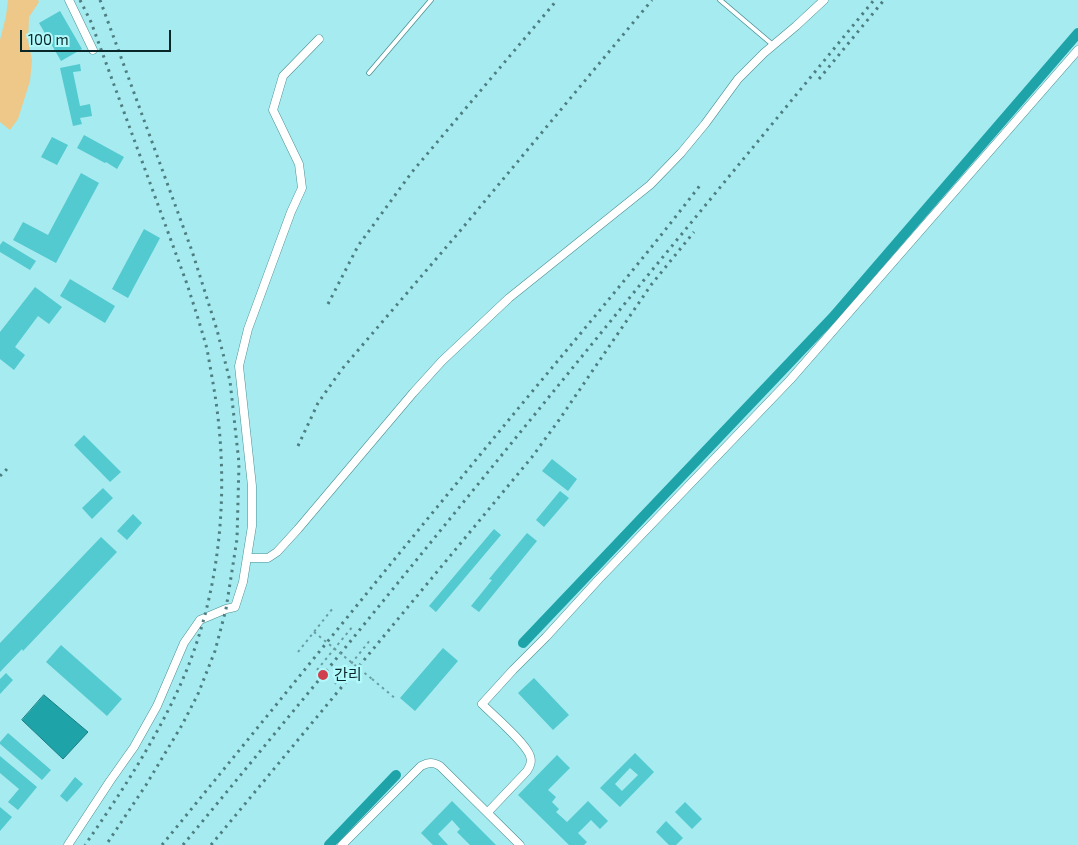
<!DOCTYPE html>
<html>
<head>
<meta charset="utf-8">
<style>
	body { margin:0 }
	#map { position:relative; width:1078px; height:845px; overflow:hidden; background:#a5ebef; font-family:"Exo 2",sans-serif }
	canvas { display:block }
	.scale { position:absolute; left:20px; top:30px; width:151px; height:22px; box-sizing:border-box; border:2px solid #092729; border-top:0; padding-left:6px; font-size:15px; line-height:18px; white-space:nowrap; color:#092729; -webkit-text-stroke:4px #b2f9fc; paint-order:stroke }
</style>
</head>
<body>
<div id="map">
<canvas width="1078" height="845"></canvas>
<div class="scale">100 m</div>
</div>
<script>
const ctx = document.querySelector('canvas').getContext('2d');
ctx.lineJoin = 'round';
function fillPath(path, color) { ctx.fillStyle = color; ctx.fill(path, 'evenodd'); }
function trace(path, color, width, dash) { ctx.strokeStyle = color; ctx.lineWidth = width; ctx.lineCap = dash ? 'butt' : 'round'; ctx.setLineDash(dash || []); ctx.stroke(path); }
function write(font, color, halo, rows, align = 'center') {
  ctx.font = font + ' "Exo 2","Noto Sans KR",sans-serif'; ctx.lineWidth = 5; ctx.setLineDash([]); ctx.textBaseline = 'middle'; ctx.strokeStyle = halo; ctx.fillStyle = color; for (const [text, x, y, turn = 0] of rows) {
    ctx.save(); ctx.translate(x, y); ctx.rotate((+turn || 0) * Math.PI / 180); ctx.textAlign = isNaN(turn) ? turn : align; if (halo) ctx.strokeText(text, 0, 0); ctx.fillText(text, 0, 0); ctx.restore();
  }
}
fillPath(new Path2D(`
	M8 0H38L39 2 29 17 28 41 32 60 30 81 18 119 10 130 0 122V40L6 16Z`), '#edc888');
const water = new Path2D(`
	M44 695 88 732 63 759 22 720Z`);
fillPath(water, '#1ea3a9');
trace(water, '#187e83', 1);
trace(new Path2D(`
	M523 643 833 317 1078 33
	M329 845 396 775`), '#1ea3a9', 10);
fillPath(new Path2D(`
	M60 11 82 49 61 61 39 23Z
	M80 64 81 71 73 72 80 106 90 104 92 116 80 118 82 124 73 126 60 68Z
	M84 135 124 157 117 169 106 162 105 163 77 148Z
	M52 137 68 145 57 165 41 157Z
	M81 173 99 183 56 263 13 240 23 222 48 235Z
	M144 229 160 238 128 298 112 289Z
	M3 241 36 261 30 270 0 252V245Z
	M70 279 115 306 105 323 60 296Z
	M35 287 62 307 49 324 38 316 15 347 25 355 14 370 0 359V332Z
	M84 435 121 472 110 482 74 445Z
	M552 459 577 479 568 491 542 471Z
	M103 488 113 498 92 519 82 508Z
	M560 491 569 498 544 527 536 520Z
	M133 514 142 523 127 540 117 531Z
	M494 529 501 535 436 612 429 606Z
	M527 533 537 541 479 612 471 606 492 580 489 579Z
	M101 537 117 552 23 651 22 649 0 672V643Z
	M61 645 122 699 107 716 46 662Z
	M443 648 458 661 415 711 400 698Z
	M6 673 13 680 0 694V679Z
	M534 678 569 715 553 730 518 693Z
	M8 733 51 770 42 780 0 744V742Z
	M635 753 654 772 620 807 600 788ZM630 768 638 775 622 791 615 784Z
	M557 755 570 768 548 790 556 797 552 802 559 809 556 812 567 822 588 801 608 821 600 829 591 820 578 833 587 842 584 845H569L518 795Z
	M0 756 37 787 18 810 8 802 19 789 0 773Z
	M75 777 83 784 67 802 60 796Z
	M452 801 496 845H470L457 832 460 829 452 820 438 834 448 845H433L421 833Z
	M685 802 702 819 692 829 675 812Z
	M0 807 12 817 0 831Z
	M666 821 683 838 676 845H669L656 832Z`), '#53c9d0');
const lane = new Path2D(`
	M720 0 773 45
	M369 73 431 0`);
const street = new Path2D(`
	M69 0 93 50
	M247 558H268L277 552 298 529 413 393 442 361 509 298 650 185 681 153 705 124 738 79 764 53 796 26 824 0
	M488 812 527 771C530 766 532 762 530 756 526 743 493 715 482 704L513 670 546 637 599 579 790 380 1078 50
	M68 845 110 781 134 747 157 706 184 643 200 620 226 609 235 607 243 582 252 526V486L239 366 248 329 291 212 302 188 299 164 273 110 283 76 319 39
	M342 845 421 766C429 762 433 762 440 766L520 845`);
trace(lane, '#4a8f93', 5.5);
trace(street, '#4a8f93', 9);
trace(new Path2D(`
	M298 652 333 608
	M317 670 353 626
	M372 679 396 699
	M335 684 371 639`), '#679da0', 2, [2.5, 4]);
trace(lane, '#fff', 4);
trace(street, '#fff', 8);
trace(new Path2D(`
	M80 0 91 22 187 284C194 306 201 327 207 349 209 360 211 372 213 383 231 485 222 595 178 690 153 744 119 796 85 845
	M100 0 192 251 217 330 230 381 239 463 237 539 226 609 215 651 198 694 182 725 146 785 106 845
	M819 79 884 0
	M328 304 358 246 412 172 557 0
	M298 446 318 403 342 369 460 231 652 0
	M0 476 7 469
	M162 845C274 708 385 570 498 433 566 350 636 269 701 184
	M183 845 323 675 644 280 874 0
	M211 845 532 457 559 420 651 285 694 232`), '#4e7e81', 3, [2.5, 5]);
trace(new Path2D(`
	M314 632 372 679`), '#679da0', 2, [2.5, 4]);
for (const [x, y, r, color] of [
	[323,675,6,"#d0404c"]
]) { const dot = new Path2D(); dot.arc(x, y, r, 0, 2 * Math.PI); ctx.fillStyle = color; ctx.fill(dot); trace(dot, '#b2f9fc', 2); }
write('15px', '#092729', '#b2f9fc', [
	["간리",334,675]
], 'left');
</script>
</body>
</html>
